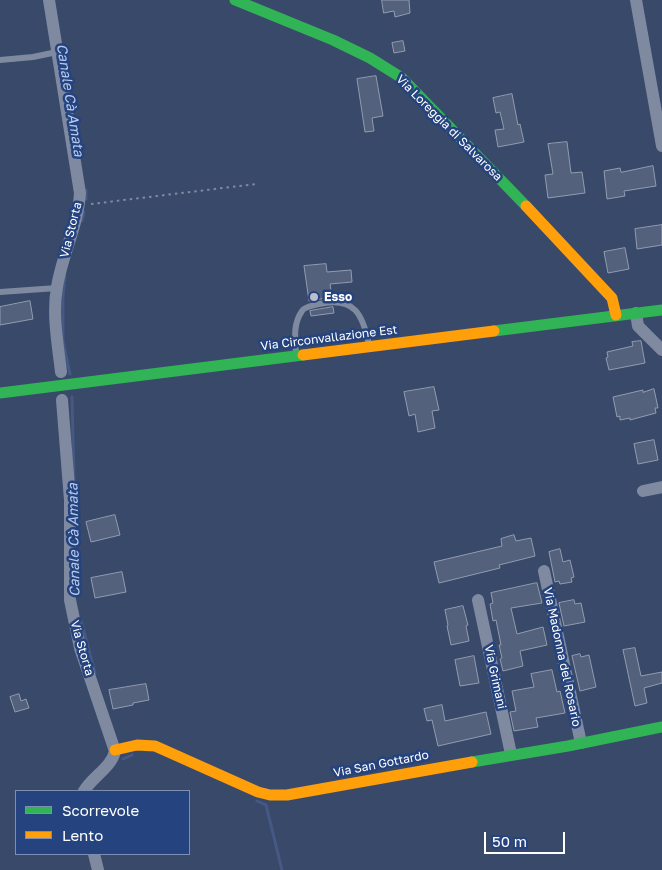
<!DOCTYPE html>
<html>
<head>
<meta charset="utf-8">
<style>
	body { margin:0 }
	#map { position:relative; width:662px; height:870px; overflow:hidden; background:#39496a; font-family:"Golos Text",sans-serif }
	canvas { display:block }
	.legend { position:absolute; left:15px; top:790px; width:175px; height:65px; box-sizing:border-box; background:#25437e; border:1px solid #7c8eb2; margin:0; padding:6px 9px; list-style:none; font-size:15px; color:#fff }
	.legend li { display:flex; align-items:center; gap:10px; height:25px }
	.legend b { width:25px; border:1px solid #7c8eb2 }
	.scale { position:absolute; left:484px; top:832px; width:81px; height:22px; box-sizing:border-box; border:2px solid #fff; border-top:0; padding-left:6px; font-size:15px; line-height:18px; white-space:nowrap; color:#fff; -webkit-text-stroke:4px #25437e; paint-order:stroke }
</style>
</head>
<body>
<div id="map">
<canvas width="662" height="870"></canvas>
<ul class="legend">
<li><b style="height:6px;background:#30b455"></b>Scorrevole</li>
<li><b style="height:6px;background:#ff9f0a"></b>Lento</li>
</ul>
<div class="scale">50 m</div>
</div>
<script>
const ctx = document.querySelector('canvas').getContext('2d');
ctx.lineJoin = 'round';
function trace(path, color, width, dash) { ctx.strokeStyle = color; ctx.lineWidth = width; ctx.lineCap = dash ? 'butt' : 'round'; ctx.setLineDash(dash || []); ctx.stroke(path); }
function fillPath(path, color) { ctx.fillStyle = color; ctx.fill(path, 'evenodd'); }
function write(font, color, halo, rows, align = 'center') {
  ctx.font = font + ' "Golos Text",sans-serif'; ctx.lineWidth = 5; ctx.setLineDash([]); ctx.textBaseline = 'middle'; ctx.strokeStyle = halo; ctx.fillStyle = color; for (const [text, x, y, turn = 0] of rows) {
    ctx.save(); ctx.translate(x, y); ctx.rotate((+turn || 0) * Math.PI / 180); ctx.textAlign = isNaN(turn) ? turn : align; if (halo) ctx.strokeText(text, 0, 0); ctx.fillText(text, 0, 0); ctx.restore();
  }
}
trace(new Path2D(`
	M86 190V199
	M82 221 84 212
	M65 275 63 297V341L70 374
	M72 397 74 481
	M81 621 95 673
	M123 759 132 755
	M257 801 266 805 282 870`), '#455984', 3);
const building = new Path2D(`
	M382 0H409L410 13 395 17 394 11 384 13Z
	M403 41 405 51 394 53 392 43Z
	M376 76 383 116 372 118 374 131 365 132 357 79Z
	M512 94 518 125 520 124 524 142 498 147 495 130 504 129 500 112 496 113 493 98Z
	M567 142 571 173 582 172 585 193 548 198 545 175 553 174 548 144Z
	M653 166 656 186 624 191 625 196 607 199 604 171 620 168 621 172Z
	M662 225V245L637 249 635 229Z
	M625 248 629 269 608 273 604 252Z
	M326 264 327 272 351 270 352 282 330 284 332 297 309 301 304 266Z
	M30 301 33 319 0 325V307Z
	M333 307 334 313 311 316 310 311Z
	M641 341 645 363 609 370 606 358 608 357 607 352 633 346 632 342Z
	M434 387 439 410 432 411 435 428 418 432 415 414 409 416 404 392Z
	M654 389 658 408H655L656 413 630 420V418L620 420V416L617 417 613 397 643 390V392Z
	M654 440 658 460 638 464 634 444Z
	M115 515 120 535 91 542 86 522Z
	M514 535 516 541 531 538 535 556 499 565 500 568 439 583 434 562 502 546 501 539Z
	M560 549 563 562 570 560 574 577 571 578 572 582 560 584 559 581 555 582 549 552Z
	M122 572 126 592 95 598 91 578Z
	M537 583 542 603 511 608 517 634 543 627 547 645 520 651 523 666 503 671 500 659 502 658 499 645H501L496 620 493 621 490 604 493 603 491 593Z
	M574 600 575 604 581 603 585 622 564 626 559 603Z
	M463 606 468 625 466 626 469 641 451 645 447 626 448 625 445 610Z
	M635 648 641 676 662 672V683L644 688 647 703 635 706 623 650Z
	M580 654 581 657 589 655 596 687 580 691 572 656Z
	M474 656 479 683 460 686 455 660Z
	M552 670 557 692 560 691 565 713 536 718 538 727 514 731 510 712 516 711 512 691 534 687 531 674Z
	M146 684 149 700 133 703V705L113 709 109 690Z
	M19 694 21 701 26 699 29 708 15 712 10 697Z
	M442 705 445 721 486 712 491 734 438 746 432 720 427 721 424 709Z`);
fillPath(building, '#54617c');
trace(building, '#929caf', 1);
trace(new Path2D(`
	M91 204 256 184`), '#7f8aa1', 2, [2.5, 4]);
trace(new Path2D(`
	M0 60 33 57 57 52
	M0 292 57 288
	M296 353C295 338 293 324 302 311 305 306 313 306 319 304 355 296 363 315 369 345`), '#7f8aa1', 6);
trace(new Path2D(`
	M49 0 80 193C78 226 62 255 57 287 52 315 58 345 61 372
	M636 0 662 146
	M636 313 638 326 662 350
	M62 400 70 500V600L80 648 115 751C112 767 92 777 84 791
	M643 491 662 487
	M544 571 581 743
	M478 600 511 754
	M94 854 98 870`), '#7f8aa1', 12);
trace(new Path2D(`
	M235 0 333 40 370 58 402 78 526 206
	M494 331 662 310
	M0 393 303 355
	M472 762 568 746 662 727`), '#30b455', 11);
trace(new Path2D(`
	M526 206 612 298 616 315
	M303 355 494 331
	M115 750 137 745 155 746 258 792 270 795H287L472 762`), '#ff9f0a', 11);
for (const [x, y, r, color] of [
	[314,297,5,"#babfcb"]
]) { const dot = new Path2D(); dot.arc(x, y, r, 0, 2 * Math.PI); ctx.fillStyle = color; ctx.fill(dot); trace(dot, '#25437e', 2); }
write('12px', '#fff', '#25437e', [
	["Via Loreggia di Salvarosa",449,128,45],
	["Via Storta",71,230,-76],
	["Via Circonvallazione Est",329,338,-7],
	["Via Storta",82,648,74],
	["Via Madonna del Rosario",562,657,78],
	["Via Grimani",495,677,78],
	["Via San Gottardo",381,764,-11]
]);
write('bold 12px', '#fff', '#25437e', [
	["Esso",324,297]
], 'left');
write('italic 14px', '#b6caed', '#25437e', [
	["Canale Cà Amata",70,100,81],
	["Canale Cà Amata",74,540,-91]
]);
</script>
</body>
</html>
